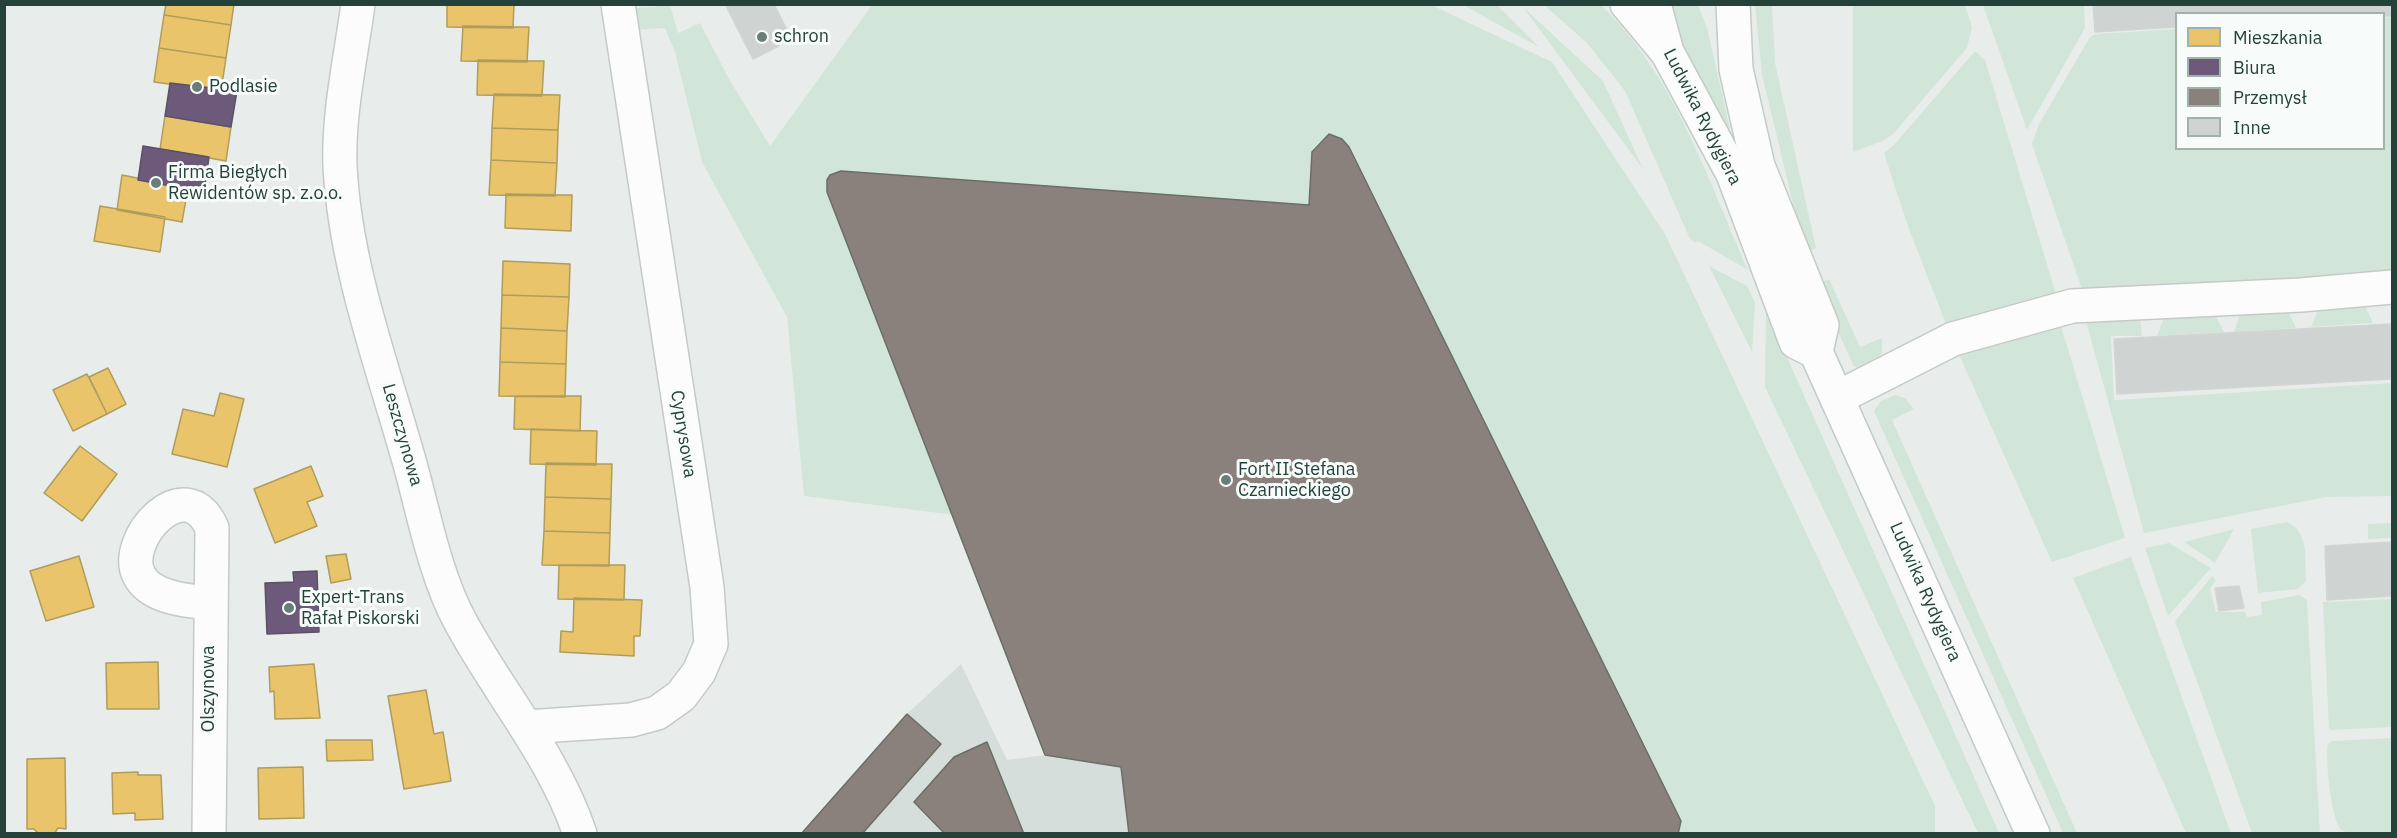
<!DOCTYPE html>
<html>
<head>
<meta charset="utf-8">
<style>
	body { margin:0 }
	#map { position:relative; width:2397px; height:838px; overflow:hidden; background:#e8edeb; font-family:"IBM Plex Sans",sans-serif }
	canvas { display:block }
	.frame { position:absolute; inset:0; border:6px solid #24423a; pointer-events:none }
	.legend { position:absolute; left:2175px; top:12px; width:210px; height:138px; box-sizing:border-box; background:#f7fbf9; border:2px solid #a3b1ad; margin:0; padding:8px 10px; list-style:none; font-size:18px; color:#24423a }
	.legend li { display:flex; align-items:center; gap:12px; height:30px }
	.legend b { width:30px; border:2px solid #a3b1ad }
</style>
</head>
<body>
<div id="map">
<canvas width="2397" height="838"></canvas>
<div class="frame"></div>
<ul class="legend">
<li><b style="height:16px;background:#e9c46a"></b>Mieszkania</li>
<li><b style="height:16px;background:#6d597a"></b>Biura</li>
<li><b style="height:16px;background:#8a817c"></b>Przemysł</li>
<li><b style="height:16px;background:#cfd4d2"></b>Inne</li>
</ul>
</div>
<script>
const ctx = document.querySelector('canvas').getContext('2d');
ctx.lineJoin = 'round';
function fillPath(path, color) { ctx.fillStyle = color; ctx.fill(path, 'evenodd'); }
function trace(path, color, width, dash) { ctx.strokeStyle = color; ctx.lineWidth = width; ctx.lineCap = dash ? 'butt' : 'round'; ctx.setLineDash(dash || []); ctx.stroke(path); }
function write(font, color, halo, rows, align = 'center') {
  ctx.font = font + ' "IBM Plex Sans",sans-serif'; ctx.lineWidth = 6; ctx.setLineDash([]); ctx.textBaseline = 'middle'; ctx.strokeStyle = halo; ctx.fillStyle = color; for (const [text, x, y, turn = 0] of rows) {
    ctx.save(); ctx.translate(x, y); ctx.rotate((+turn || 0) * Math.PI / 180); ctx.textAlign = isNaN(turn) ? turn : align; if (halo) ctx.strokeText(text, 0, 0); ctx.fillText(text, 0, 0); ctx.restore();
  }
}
fillPath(new Path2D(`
	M961 664 1007 760 1045 755 1121 767 1129 833 801 834 907 714Z`), '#d6dedb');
fillPath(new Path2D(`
	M657 5H670L678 33 700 23 729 79 770 146 872 5H1431L1552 62 1665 234 1935 806V833H1216L955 515 804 496 787 317 702 162 675 52 665 28 635 30 632 8 657 7Z
	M1463 5H1497L1539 47Z
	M1544 5H1601C1674 75 1708 180 1748 270L1698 241 1696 243 1690 239 1625 91 1587 43Z
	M1665 5H1698L1707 28 1730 129 1722 133Z
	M1755 5H1772L1775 63 1816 248 1805 253 1762 75Z
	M1853 5H1965L1972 27 1967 48 1893 134 1883 141 1853 152Z
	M1983 5H2084L2085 28 2027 130Z
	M1523 7 1603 81 1643 169Z
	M2392 17V275L2084 295 2032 144 2039 124 2090 37 2095 34 2176 29V148H2384V18Z
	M1975 51 1985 60 2056 294 1946 324 1907 224 1884 153 1894 145Z
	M1709 266 1747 286 1755 302 1752 352Z
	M1829 279 1860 347 1882 338V353L1868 366 1854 367 1817 285Z
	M2322 301H2363L2373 323 2311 327Z
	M2286 307 2296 328 2234 332 2241 311Z
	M1766 310 1999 833H1978L1765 387Z
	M2214 313 2224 332 2157 336 2165 315Z
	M2140 317 2142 336H2111L2114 400 2392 383V496L2326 497 2144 533 2086 321Z
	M2061 326 2125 538 2052 562 1957 350Z
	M1895 395 1905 398 1914 409 1892 420 2077 833H2063L1874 411 1881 401Z
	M2287 522C2309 531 2305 560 2306 581L2298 589 2258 593 2251 529Z
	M2392 523V538L2368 539V524Z
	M2234 529 2215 563 2184 542Z
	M2169 543 2211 568 2168 616 2145 548Z
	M2131 557 2231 833H2186L2073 578Z
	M2212 576 2216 580 2210 589 2216 612H2245L2247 617 2262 615 2261 602 2300 595 2307 600 2320 833H2252L2175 621Z
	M2392 599V727L2329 730 2323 602Z
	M2392 738V833C2378 834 2355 838 2342 830 2331 823 2325 758 2328 744L2331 741Z`), '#d1e6d8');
const homes = new Path2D(`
	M166 4H234L231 25 164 15Z
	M447 4H514L513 28 447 27Z
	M164 15 231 25 226 58 159 48Z
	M463 26 529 27 527 62 461 61Z
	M159 48 226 58 221 91 154 82Z
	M478 60 544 61 542 96 477 95Z
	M494 94 560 95 558 130 492 128Z
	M165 116 231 127 226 161 160 149Z
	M492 128 558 130 557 163 491 160Z
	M491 160 557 163 555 196 489 195Z
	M122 175 188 188 182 222 117 210Z
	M506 194 572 195 571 231 505 228Z
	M100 206 165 217 160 252 94 241Z
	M503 261 570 264 569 297 502 295Z
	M502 295 569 297 567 331 501 328Z
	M501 328 567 331 566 364 500 362Z
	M500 362 566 364 565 397 499 396Z
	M108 368 126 404 107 414 89 377Z
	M87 374 107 414 73 431 53 390Z
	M220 393 244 399 227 467 172 454 183 409 214 416Z
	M515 396H581L580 431 514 429Z
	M531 429 597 431 596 465 530 464Z
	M80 446 117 474 82 521 44 493Z
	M546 463 612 464 611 499 545 497Z
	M311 466 323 496 307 502 317 526 275 543 254 489Z
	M545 497 611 499 610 533 544 531Z
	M544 531 610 533 609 566 542 565Z
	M346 554 351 579 331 583 326 556Z
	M79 556 94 607 46 621 30 571Z
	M559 565H625L624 600 558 599Z
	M574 598 642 600 640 636H634V656L560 652 561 631 573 632Z
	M158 662 159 709H107L106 663Z
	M314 664 320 718 275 719 274 691 270 692 269 667Z
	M426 690 434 734 443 732 451 781 404 789 388 696Z
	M326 740H372L373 760 327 761Z
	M65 758 66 829 58 828 54 834H39L34 829H27V759Z
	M303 767 304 818 259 819 258 768Z
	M138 772V775H161L163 819 135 820V813L113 814 112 773Z`);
fillPath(homes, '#e9c46a');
trace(homes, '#ae9d5c', 1.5);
const offices = new Path2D(`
	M170 83 237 91 231 127 165 116Z
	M143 146 209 157 204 192 138 180Z
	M317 571 319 632 267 634 265 583 294 582 293 572Z`);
fillPath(offices, '#6d597a');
trace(offices, '#575267', 1.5);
const industry = new Path2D(`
	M1329 134 1342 139 1349 147 1681 821 1678 834H1129L1121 767 1045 755 827 192V180L830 175 841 171 1309 205 1312 152Z
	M907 714 941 744 862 834H801Z
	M987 742 1024 834H945L914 802 954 757Z`);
fillPath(industry, '#8a817c');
trace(industry, '#6b6e68', 1.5);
const building = new Path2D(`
	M725 4H774L786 28 779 46 753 59Z
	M2093 4H2392V16H2384V14H2176V27L2095 32Z
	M2392 324V379L2117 394 2114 339Z
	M2392 542V596L2327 600 2325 546Z
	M2239 586 2244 608 2219 611 2215 588Z`);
fillPath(building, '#cfd4d2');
trace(building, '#d1d6d4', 1.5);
const street = new Path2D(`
	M358 4C351 57 338 113 340 166 345 265 381 362 408 457 423 509 434 573 460 621 498 692 554 756 580 834
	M1627 4 1667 52
	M1837 398 1953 339 2072 306 2301 295 2392 287
	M526 727 631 720 657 713 681 696 699 672 711 644 707 587 618 4
	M209 834 212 528C185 468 121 540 139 575 150 598 188 601 209 603`);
const secondary = new Path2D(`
	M1654 4 1667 52 1733 174 1796 342 1816 352
	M1733 4 1736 69 1758 166 1822 325 1816 352 2033 834`);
trace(street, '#c5cac8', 36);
trace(secondary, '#c3cbc8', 36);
trace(street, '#fcfcfc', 33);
trace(secondary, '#fcfcfc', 33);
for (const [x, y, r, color] of [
	[762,37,6,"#697e78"],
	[197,87,6,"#697e78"],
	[156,183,6,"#697e78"],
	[1226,480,6,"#697e78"],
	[289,608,6,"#697e78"]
]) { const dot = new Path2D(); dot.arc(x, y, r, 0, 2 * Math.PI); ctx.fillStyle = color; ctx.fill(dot); trace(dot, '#f7fbf9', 2); }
write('18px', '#24423a', '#f7fbf9', [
	["schron",774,37],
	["Podlasie",209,87],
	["Firma Biegłych",168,173],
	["Rewidentów sp. z.o.o.",168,194],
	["Fort II Stefana",1238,470],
	["Czarnieckiego",1238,491],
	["Expert-Trans",301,598],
	["Rafał Piskorski",301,619]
], 'left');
write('18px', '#24423a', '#f7fbf9', [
	["Ludwika Rydygiera",1702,117,63],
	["Cyprysowa",683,434,81],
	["Leszczynowa",402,435,74],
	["Ludwika Rydygiera",1925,592,66],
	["Olszynowa",209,689,-90]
]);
</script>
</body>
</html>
